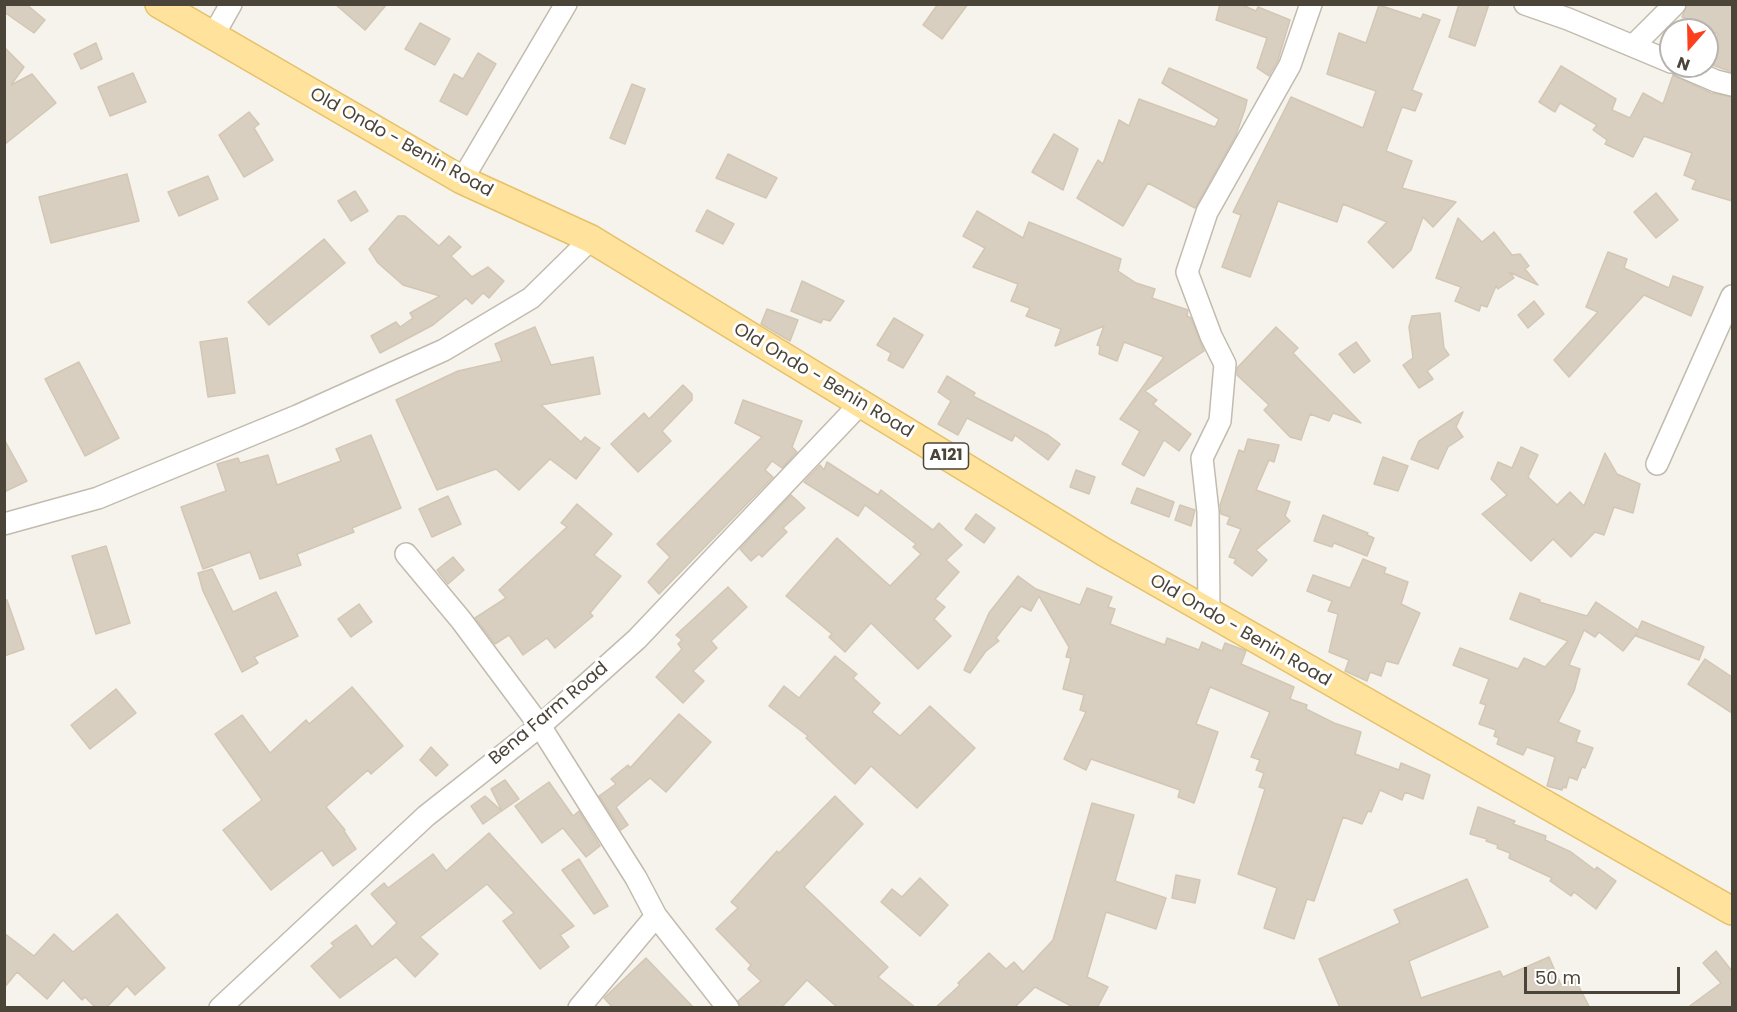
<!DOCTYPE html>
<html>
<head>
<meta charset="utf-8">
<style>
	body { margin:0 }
	#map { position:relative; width:1737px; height:1012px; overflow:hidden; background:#f6f3ec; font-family:Poppins,sans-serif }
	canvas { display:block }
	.frame { position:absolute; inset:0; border:6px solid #4b4439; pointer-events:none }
	.north { position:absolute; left:1659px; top:18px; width:60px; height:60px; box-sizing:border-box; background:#fff; border:2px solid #b7b4b0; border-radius:50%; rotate:200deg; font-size:16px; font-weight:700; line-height:24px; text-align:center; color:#4b4439 }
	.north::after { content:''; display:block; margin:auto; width:21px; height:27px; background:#fc3f1d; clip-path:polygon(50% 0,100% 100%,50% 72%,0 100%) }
	.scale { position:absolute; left:1524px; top:967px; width:156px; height:27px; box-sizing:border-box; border:3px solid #4b4439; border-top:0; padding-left:8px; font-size:18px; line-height:21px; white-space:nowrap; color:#4b4439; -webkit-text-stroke:4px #fff; paint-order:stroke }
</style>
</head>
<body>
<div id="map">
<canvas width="1737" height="1012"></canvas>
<div class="frame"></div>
<div class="north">N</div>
<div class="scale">50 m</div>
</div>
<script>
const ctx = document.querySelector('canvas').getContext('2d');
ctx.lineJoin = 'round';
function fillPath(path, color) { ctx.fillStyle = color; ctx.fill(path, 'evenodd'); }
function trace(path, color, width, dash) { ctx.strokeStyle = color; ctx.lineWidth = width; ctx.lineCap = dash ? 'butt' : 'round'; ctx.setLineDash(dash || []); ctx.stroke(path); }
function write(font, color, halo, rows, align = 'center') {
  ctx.font = font + ' Poppins,sans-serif'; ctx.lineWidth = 6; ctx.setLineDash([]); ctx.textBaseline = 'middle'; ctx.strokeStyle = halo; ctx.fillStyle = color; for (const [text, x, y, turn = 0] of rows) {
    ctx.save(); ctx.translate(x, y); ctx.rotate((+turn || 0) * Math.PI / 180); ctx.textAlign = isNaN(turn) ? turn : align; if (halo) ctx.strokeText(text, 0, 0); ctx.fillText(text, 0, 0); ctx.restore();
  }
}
const building = new Path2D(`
	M4 4H26L45 20 34 33 4 12Z
	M335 4H387L365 30Z
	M938 4H968L942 39 923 25Z
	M1220 4H1240L1256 11 1258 7 1290 20 1278 60 1269 76 1257 68 1267 38 1216 20Z
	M1459 4H1489L1475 46 1449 37Z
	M1687 4H1732V72L1707 63 1718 34 1692 24 1693 22 1682 17Z
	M1379 5 1421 19 1423 14 1440 20 1412 90 1422 94 1415 111 1402 107 1386 151 1412 161 1402 188 1456 202 1433 227 1423 217 1411 250 1393 268 1368 242 1387 222 1343 204 1337 222 1278 201 1250 277 1222 267 1241 215 1233 212 1291 97 1363 128 1376 91 1327 74 1339 33 1366 43Z
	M420 23 450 39 435 65 405 49Z
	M96 43 102 59 81 69 74 54Z
	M4 47 24 67 11 85 32 74 56 103 4 145Z
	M478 53 496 64 467 115 440 101 454 74 463 79Z
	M1561 66 1616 99 1612 110 1630 118 1643 93 1663 104 1673 75 1711 93 1732 97V201L1692 189 1696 180 1684 175 1692 153 1644 136 1633 157 1605 144 1607 140 1593 130 1597 125 1560 103 1555 112 1539 102Z
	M1169 68 1247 100 1245 109 1236 135 1195 208 1148 183 1123 226 1077 198 1098 160 1103 164 1119 120 1129 126 1139 99 1215 127 1219 119 1162 83Z
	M133 73 146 102 110 116 98 87Z
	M632 84 645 89 625 144 610 138Z
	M249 112 259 124 254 128 273 160 244 177 219 135Z
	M1054 134 1078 149 1063 190 1032 172Z
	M728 154 777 178 766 198 716 178Z
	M127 174 139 221 51 243 39 197Z
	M208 176 218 199 179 216 168 192Z
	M355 191 368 211 351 221 338 201Z
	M1656 193 1678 220 1656 238 1634 212Z
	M707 210 734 224 723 244 696 231Z
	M977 211 1023 238 1029 222 1121 259 1118 271 1136 283 1155 289 1152 298 1188 310 1187 316 1191 318 1204 351 1145 391 1157 400 1153 404 1191 434 1179 451 1164 440 1144 476 1122 464 1140 431 1120 419 1164 357 1124 342 1117 361 1099 354 1100 346 1097 345 1104 326 1055 346 1061 329 1026 316 1030 308 1011 301 1018 284 973 267 985 248 963 236Z
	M398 216H405L439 246 449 236 461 247 451 256 472 277 488 267 504 281 489 298 483 293 472 304 466 298 433 325 380 353 371 336 396 322 400 327 413 318 410 313 440 296 403 285 378 263 369 249Z
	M1458 218 1482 242 1494 232 1512 255 1520 254 1529 266 1525 269 1538 285 1509 272 1514 278 1498 289 1496 286 1487 307 1481 305 1479 311 1455 301 1461 287 1436 278Z
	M324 239 345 263 269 325 248 302Z
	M1608 252 1627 259 1624 268 1669 288 1673 276 1703 287 1691 316 1644 295 1569 377 1554 360 1598 312 1586 307Z
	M802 281 844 301 830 321 823 319 821 323 791 311Z
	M1534 301 1544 314 1528 328 1518 315Z
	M767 309 798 320 790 341 761 324Z
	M1440 313 1444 348 1449 355 1427 371 1433 379 1419 388 1403 365 1413 358 1409 327 1412 316Z
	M894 318 923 335 903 368 888 360 891 353 877 345Z
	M535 327 551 365 593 357 600 394 541 405 581 442 585 437 600 448 576 479 550 459 519 490 496 469 437 490 396 400 458 371 502 361 495 344Z
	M1276 327 1298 348 1293 353 1361 423 1333 413 1329 421 1310 414 1301 440 1290 437 1264 410 1269 405 1237 375V368Z
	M227 338 235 393 208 397 200 342Z
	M1356 342 1370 361 1354 373 1339 354Z
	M79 362 119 438 85 456 45 379Z
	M947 376 975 393 973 396 1048 435 1060 444 1048 460 1015 435 1012 441 967 418 958 435 938 424 951 401 938 392Z
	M683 385 692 394V400L662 431 671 441 638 472 611 444 644 413 649 419Z
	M743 400 802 421 792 447 797 452 782 468 772 461 765 470 773 477 659 594 648 582 670 557 657 544 762 437 735 423Z
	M1463 412 1456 427 1463 437 1448 447 1438 469 1411 459 1419 441Z
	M371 435 401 508 352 528 354 532 297 554 301 565 260 579 250 552 203 569 181 507 226 491 217 464 238 458 240 463 268 455 277 485 341 461 336 449Z
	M4 439 27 481 4 492Z
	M1248 439 1279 445 1274 462 1269 460 1256 490 1290 502 1285 516 1290 521 1256 550 1267 560 1252 576 1234 563 1236 559 1229 557 1241 529 1227 524 1230 517 1221 514 1220 505 1239 450 1244 452Z
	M1521 447 1538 455 1528 477 1557 505 1570 492 1584 506 1605 453 1617 474 1640 484 1633 513 1614 507 1604 535 1595 532 1571 557 1553 539 1531 561 1482 514 1507 495 1491 479 1498 462 1512 468Z
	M1383 457 1408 466 1398 491 1374 484Z
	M827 462 878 495 881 490 933 530 939 523 962 545 946 560 959 572 935 599 945 607 934 619 951 636 918 669 871 623 845 652 829 637 832 634 786 596 837 538 890 586 921 554 913 547 916 544 865 505 858 516 804 482 820 465 824 470Z
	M1076 470 1095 477 1089 494 1070 487Z
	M1137 488 1174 502 1169 517 1131 503Z
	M791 495 805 508 783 528 787 532 762 557 759 554 751 561 740 549Z
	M448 496 461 524 432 537 419 509Z
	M577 504 612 534 594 555 621 576 590 613 593 616 555 648 547 638 523 655 509 635 495 644 475 618 506 598 499 590 567 527 561 523Z
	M1180 505 1195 510 1191 526 1175 520Z
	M976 514 995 528 984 543 965 529Z
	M1323 515 1368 533 1367 535 1374 538 1367 556 1334 543 1332 547 1314 541Z
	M106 546 130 623 96 634 72 556Z
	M453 557 464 570 448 584 437 570Z
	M1363 559 1386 568 1384 573 1408 582 1401 604 1420 613 1398 664 1386 661 1381 676 1370 672 1367 681 1345 671 1349 660 1329 652 1338 614 1328 611 1332 601 1307 591 1313 575 1350 588Z
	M212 569 233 612 276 592 298 636 254 657 258 663 242 672 203 591 198 573Z
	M1018 576 1036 589 1080 605 1087 588 1112 597 1108 607 1115 609 1110 624 1165 645 1167 638 1199 650 1202 642 1222 651 1225 643 1244 650 1246 651 1241 664 1294 687 1290 699 1307 705 1306 709 1334 723 1361 732 1355 754 1399 770 1401 763 1430 775 1423 799 1405 792 1402 800 1380 790 1371 812 1368 811 1362 824 1343 817 1314 901 1307 899 1294 939 1264 928 1277 888 1238 874 1265 789 1259 787 1264 773 1256 770 1260 760 1251 757 1270 712 1210 687 1196 724 1218 732 1194 803 1178 797 1180 790 1091 759 1086 770 1064 759 1086 712 1080 710 1084 695 1063 689 1071 658 1066 657 1069 647 1039 596 1031 611 1021 606 996 638 999 641 986 651 970 673 964 670 989 613Z
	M728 587 747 607 711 641 717 648 693 671 704 681 683 703 656 677 682 649 678 644 682 640 676 635Z
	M1520 593 1540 600 1539 602 1587 616 1596 602 1638 630 1642 621 1704 647 1699 660 1636 636 1637 633 1623 651 1599 632 1595 637 1584 630 1569 665 1580 669 1574 691 1558 722 1580 731 1576 742 1593 748 1585 768 1582 767 1577 780 1569 777 1566 788 1563 787 1562 790 1547 786 1555 757 1527 747 1523 755 1497 744 1499 738 1494 736 1496 730 1479 724 1486 705 1480 703 1489 679 1453 665 1460 648 1518 669 1524 658 1545 667 1568 641 1510 619Z
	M4 600H7L24 649 4 656Z
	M359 604 372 622 351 637 338 619Z
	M835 656 857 674 853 678 880 703 872 712 900 736 930 706 975 748 917 808 871 766 855 784 806 738 808 736 769 706 784 686 799 698Z
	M1705 659 1732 677V713L1688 684Z
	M352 687 403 746 371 774 368 770 326 807 345 830 344 831 356 849 333 866 322 850 271 890 223 830 262 800 215 734 242 715 270 753 306 720 309 724Z
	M116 689 136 713 90 749 71 725Z
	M679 714 711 742 666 792 650 778 616 807 628 825 621 830 599 796 616 784 611 779 628 765 630 768Z
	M431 747 448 765 436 776 420 760Z
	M505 780 519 799 483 824 471 806 485 796 502 811 491 789Z
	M549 782 573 816 579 811 600 846 586 857 563 828 542 843 515 806Z
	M835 796 863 824 804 887 888 967 878 977 916 1008H838L807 980 781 1008H741L738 1001 761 981 748 969 751 965 716 929 738 908 731 902 777 851 779 853Z
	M1092 803 1134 815 1115 881 1166 898 1156 929 1106 912 1087 977 1108 987 1097 1008H1075L1035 987 1014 1008H935L960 985 958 983 989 953 1006 969 1014 962 1023 972 1053 940Z
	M1478 807 1515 821 1513 824 1546 836 1545 840 1571 852 1595 870 1597 867 1616 881 1596 909 1574 892 1571 896 1550 881 1552 878 1509 858 1510 853 1497 848 1498 845 1486 841 1487 839 1470 834Z
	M489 833 574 926 560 935 569 947 540 969 503 921 514 913 487 884 420 937 438 954 415 977 396 957 340 998 311 966 334 946 331 943 356 925 372 947 397 923 371 894 384 883 388 888 433 854 446 871Z
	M579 859 608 906 594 914 562 870Z
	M1176 875 1200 880 1195 903 1172 898Z
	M920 878 948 905 920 936 881 902 892 889 902 897Z
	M1467 879 1488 927 1409 961 1421 998 1500 971 1503 977 1549 957 1561 985 1575 979 1590 1008H1340L1319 959 1400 923 1394 910Z
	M117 914 165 968 135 995 127 986 106 1008H96L85 997 82 1000 63 980 47 999 17 972 4 988V933L34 956 54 934 73 952Z
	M1716 951 1732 971V1008H1687L1721 983 1703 963Z
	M646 958 694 1008H613L604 998Z`);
fillPath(building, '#d8cfc1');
trace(building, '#d3c7b4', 1.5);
const minor = new Path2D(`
	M1525 4 1568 19 1671 62
	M213 36 231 4
	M1634 45 1675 4
	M1681 66 1716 81 1732 85
	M462 180 566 4
	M1657 464 1732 296
	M4 524 98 498 297 416 444 350 531 298 591 239
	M406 554 461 620 540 726 636 878 656 916 728 1008
	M1209 613 1208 512 1202 458 1220 421 1225 364 1211 336 1187 272 1207 212 1290 65 1311 4
	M220 1008 426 816 540 726 637 639 861 403
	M579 1008 656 916`);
const major = new Path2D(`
	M159 4 462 180 591 239 1104 552 1732 911`);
trace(minor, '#c2bbae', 24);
trace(major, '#e6c16a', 30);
trace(minor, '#fff', 21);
trace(major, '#ffe39c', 27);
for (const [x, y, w] of [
	[946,456,45]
]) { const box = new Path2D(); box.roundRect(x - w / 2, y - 13, w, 26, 4.5); ctx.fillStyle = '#fff'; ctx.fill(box); trace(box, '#4b4439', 1.5); }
write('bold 16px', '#4b4439', null, [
	["A121",946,456]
]);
write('18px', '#4b4439', '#fff', [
	["Old Ondo - Benin Road",401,143,29],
	["Old Ondo - Benin Road",823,381,31],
	["Old Ondo - Benin Road",1240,631,30],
	["Bena Farm Road",549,714,-40]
]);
</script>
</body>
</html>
